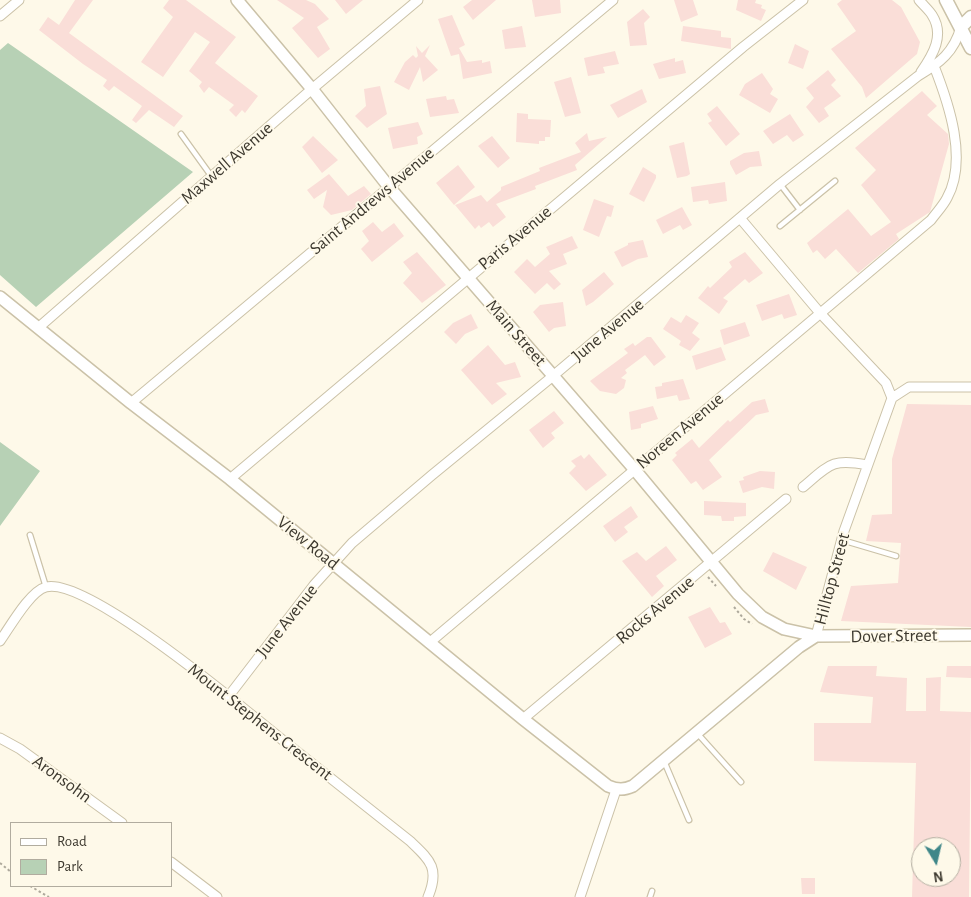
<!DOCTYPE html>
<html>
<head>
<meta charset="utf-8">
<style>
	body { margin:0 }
	#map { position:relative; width:971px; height:897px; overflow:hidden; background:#fef9e9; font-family:"Alegreya Sans",sans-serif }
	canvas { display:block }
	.legend { position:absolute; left:10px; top:822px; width:162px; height:65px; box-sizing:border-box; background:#fef9e9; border:1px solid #b1ac9f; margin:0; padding:6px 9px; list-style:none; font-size:15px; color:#3d392f }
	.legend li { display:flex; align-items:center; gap:10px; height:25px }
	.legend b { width:25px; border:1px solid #b1ac9f }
	.north { position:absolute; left:911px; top:837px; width:50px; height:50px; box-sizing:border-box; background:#fef9e9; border:1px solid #b1ac9f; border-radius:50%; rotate:171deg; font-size:14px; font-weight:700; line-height:20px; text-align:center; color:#3d392f }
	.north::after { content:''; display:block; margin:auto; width:18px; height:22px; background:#3f8789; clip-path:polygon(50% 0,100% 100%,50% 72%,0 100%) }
</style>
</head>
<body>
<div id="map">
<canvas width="971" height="897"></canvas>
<ul class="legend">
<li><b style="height:6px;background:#fff"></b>Road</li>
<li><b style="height:14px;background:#b7d1b5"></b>Park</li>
</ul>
<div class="north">N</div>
</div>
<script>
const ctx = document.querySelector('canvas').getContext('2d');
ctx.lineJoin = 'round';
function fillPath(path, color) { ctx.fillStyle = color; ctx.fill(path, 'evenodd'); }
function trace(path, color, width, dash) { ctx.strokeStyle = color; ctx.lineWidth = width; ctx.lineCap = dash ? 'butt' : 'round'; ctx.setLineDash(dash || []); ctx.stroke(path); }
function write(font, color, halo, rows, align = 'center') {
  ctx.font = font + ' "Alegreya Sans",sans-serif'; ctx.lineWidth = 4; ctx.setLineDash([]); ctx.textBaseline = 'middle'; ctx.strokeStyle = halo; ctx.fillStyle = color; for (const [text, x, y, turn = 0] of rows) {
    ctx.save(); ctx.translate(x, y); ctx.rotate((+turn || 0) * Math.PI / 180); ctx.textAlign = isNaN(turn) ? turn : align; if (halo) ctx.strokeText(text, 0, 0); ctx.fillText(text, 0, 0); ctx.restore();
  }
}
fillPath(new Path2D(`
	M8 43 193 172 36 307 0 275V50Z
	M0 442 40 471 0 526Z`), '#b7d1b5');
fillPath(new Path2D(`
	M75 0H93L69 33 183 116 174 127 149 110 136 123 132 120 142 106 114 86 109 91 103 86 107 80 83 64 39 30 48 17 59 25Z
	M169 0H186L236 37 215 63 258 96 245 113 242 110 236 117 229 110 234 105 209 87 204 93 199 86 202 82 189 71 210 42 195 32 163 77 141 62 173 17 163 8Z
	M277 0H306L315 4 329 19 317 27 330 49 318 58 292 28 304 18Z
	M335 0H363L346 14Z
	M472 0H496L473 20 463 7Z
	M532 0H560L561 13 535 17Z
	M674 0H693L698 15 681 22Z
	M738 0H756L755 3 762 5 761 8 766 10 761 21 736 10Z
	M842 0H892L901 7 920 42 917 54 866 98 862 87 831 49 856 31 837 4Z
	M643 9 650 17 644 23 647 45 630 46 627 22Z
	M452 15 465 45 459 48 467 62 482 60V63L490 61 492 73 463 79 459 54 451 56 438 19Z
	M522 26 526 47 505 49 502 30Z
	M683 26 721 31V37L731 38V49L681 41Z
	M795 44 809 51 803 69 788 63Z
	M430 45 425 56 438 70 423 82 420 67 409 90 394 82 405 62 413 55 416 58 418 56 416 46 422 53Z
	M615 51 619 64 603 67 605 73 588 76 584 58Z
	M675 58V62L683 60 686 73 659 79 653 64Z
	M828 70 836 80 831 85 841 96 824 108 829 116 819 123 806 107 814 98 806 88Z
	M762 73 773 89 770 94 778 99 770 113 739 95 745 84Z
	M571 77 581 113 565 117 554 82Z
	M380 86 387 114 367 128 355 116 366 106 364 89Z
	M642 89 647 102 618 118 610 105Z
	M922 91 937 106 927 115 948 134 949 144 930 212 896 234 899 239 858 273 836 249 825 259 817 250 813 253 807 243 848 209 871 236 891 222 861 185 876 170 855 148Z
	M446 96 447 100 454 99 459 113 430 117 426 99Z
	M717 106 740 134 726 146 708 123 712 121 707 114Z
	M517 113 528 114V119L551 120 550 137H545V141H539V144L516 142Z
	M790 114 804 135 793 142 787 135 773 144 763 131Z
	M418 122 423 134 417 137 418 144 393 149 388 128Z
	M587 133 589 141 607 137 575 165 577 170 535 186 536 189 496 204 506 217 493 227 489 222 481 228 479 225 475 229 455 205 481 195 487 202 501 190V187L540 171 539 168 581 152 575 143Z
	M313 136 338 160 322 173 302 147Z
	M492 136 510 158 498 168 478 146Z
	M684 142 690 174 687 176 677 178 669 146Z
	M759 151 762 166 750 167 736 175 730 164V161L744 153Z
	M458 165 475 187 454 205 436 183Z
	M643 167 656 175V178L644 202 629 194Z
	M329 174 348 196 364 186 371 194 352 210 331 215 323 207 327 190 314 199 307 190Z
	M725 182 727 201 709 204 708 200 693 202 691 187Z
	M594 199 614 206 611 217 607 216 599 237 583 230Z
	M682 207 692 225 683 230 680 225 663 234 656 220Z
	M373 222 382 232 394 223 404 236 372 262 361 249 369 241 362 231Z
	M572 236 578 248 563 254 567 264 549 271 561 284 554 290 547 283 535 294 514 272 527 259 535 267 550 254 546 247Z
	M643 240 648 257 638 259 622 267 614 252 628 245V243Z
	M417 252 446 285 422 303 403 283 412 273 403 262Z
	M745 252 763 273 749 283 745 279 723 298 728 301 719 314 698 298 708 286 710 288 732 267 729 262Z
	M604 272 614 284 593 302 586 306 582 290Z
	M789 294 797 315 784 319 782 314 762 321 756 305Z
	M563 302 566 326 554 328 549 332 533 312 540 305Z
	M471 314 478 328 465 334 456 344 444 332 453 323Z
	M686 315 699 323 692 333 700 339 690 351 679 345 681 341 663 329 671 317 681 323Z
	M745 322 750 336 724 345 720 330Z
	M647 337H651L666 357 654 366 645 355 625 370 627 373 621 378 626 380 624 388 616 394 600 391 590 381 628 353 624 349 633 343 635 346Z
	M488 345 505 365 515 362 521 377 496 383 507 394 492 405 461 370Z
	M721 347 726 360 696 370 692 356Z
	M683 379 690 399 679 401 677 395 657 399 655 387 662 386V383Z
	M765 399 769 412 756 415 709 460 722 477 703 490 696 481 691 484 672 460 677 455 675 453 692 439 699 448 728 420 730 422 752 402Z
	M907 404 971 405V627L841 621 851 586 898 583 901 543 866 541 872 515 892 514V459Z
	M653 406 658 419 641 424V428L631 430 629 412Z
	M554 411 564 423 551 433 555 438 543 448 529 430Z
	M589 454 607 475 586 491 569 473 576 466 571 461 581 455 584 459Z
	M760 471 775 472 774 489 762 487 743 493 739 481 744 480 743 477Z
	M704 501 746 503V516L734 517V521H722L721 516 704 515Z
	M631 506 638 517 624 527 628 532 615 542 603 526Z
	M666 546 677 560 656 576 664 586 652 597 622 561 637 552 646 561Z
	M773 552 807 567 796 590 763 571Z
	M710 607 720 623 725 622 732 634 705 648 688 617Z
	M828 666H877L876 676 907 678 906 711H926V678L941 677 940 711 971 712 969 897H912L916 763 814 761V723H871L873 697 820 692ZM921 847H951V877H921Z
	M947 666H971V678L946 677Z
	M801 878H815V894H802Z`), '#faded8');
const service = new Path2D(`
	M181 134 212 177
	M780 184 800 210
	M780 226 835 181
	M30 535 46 587
	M842 540 896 556
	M697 733 741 782
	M664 761 689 820
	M650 897 652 891`);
const minor = new Path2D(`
	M919 0C923 5 929 10 932 15 945 35 933 55 921 72
	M0 16 19 0
	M740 218 820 313 886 383 892 398 844 531 816 636
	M38 328 312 89 418 0
	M892 398 909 387H971
	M131 403 613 0
	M230 479 743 47 803 0
	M803 487C829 465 832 458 867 465
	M0 641C10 627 30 591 46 587 87 576 248 712 285 742 327 775 368 808 410 841 430 860 440 868 428 897
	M429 643 931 220C936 213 943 206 947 198 968 160 949 104 934 66
	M228 697 314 585 352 543 432 475 547 381 780 184 918 76C940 63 954 52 961 27
	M523 719 786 499
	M0 738 20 749 122 823
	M171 862 217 897
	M580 897 616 790`);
const tertiary = new Path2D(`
	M237 0 312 89 389 187 635 470 738 594 762 617 784 629 816 636 971 635
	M0 297 131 403 230 479 523 719 608 786C618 790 624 790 633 786L799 647 816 636`);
const secondary = new Path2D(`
	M946 0 971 48
	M961 27 971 17`);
trace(service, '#cbc2a8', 7);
trace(minor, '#cbc2a8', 11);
trace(tertiary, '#cbc2a8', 14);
trace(secondary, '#cbc2a8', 15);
trace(new Path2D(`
	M708 577 716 586
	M734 607 744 619 752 624
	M0 863 11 872
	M30 886 49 897`), '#aea99c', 2, [2.5, 2.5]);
trace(service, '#fff', 4.5);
trace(minor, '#fff', 9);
trace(tertiary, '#fff', 11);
trace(secondary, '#fff', 12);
write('18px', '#3d392f', '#fef9e9', [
	["Maxwell Avenue",227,163,-41],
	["Saint Andrews Avenue",372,201,-40],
	["Paris Avenue",515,238,-40],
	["June Avenue",608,330,-40],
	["Main Street",516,333,49],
	["Noreen Avenue",680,431,-40],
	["View Road",308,543,39],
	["Hilltop Street",832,579,-75],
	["Rocks Avenue",655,610,-40],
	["June Avenue",287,621,-52],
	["Dover Street",894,636,-1],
	["Mount Stephens Crescent",260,722,38],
	["Aronsohn",62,779,36]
]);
</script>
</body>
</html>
